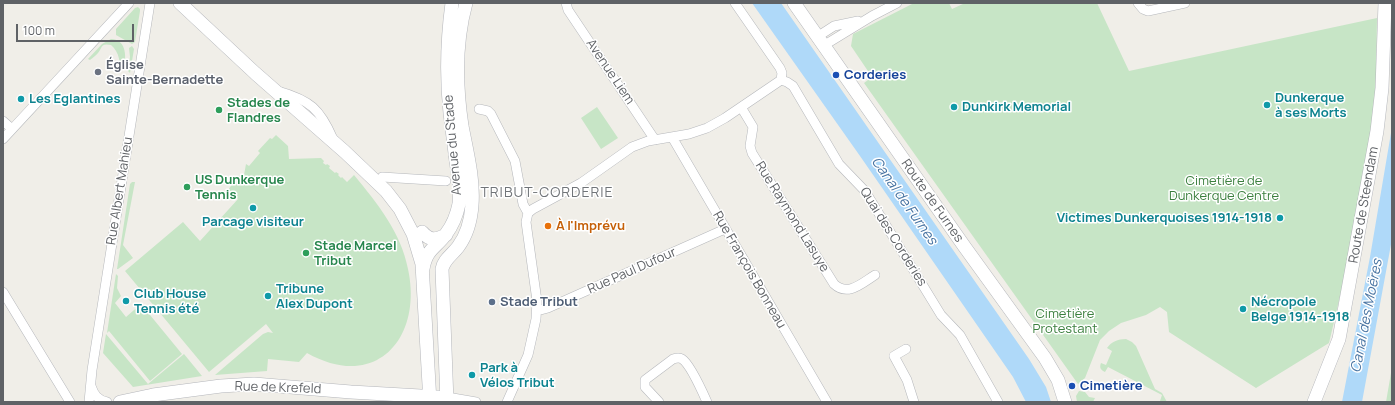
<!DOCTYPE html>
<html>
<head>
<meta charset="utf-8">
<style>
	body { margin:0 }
	#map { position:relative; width:1395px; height:405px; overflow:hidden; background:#f0eee8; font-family:Manrope,sans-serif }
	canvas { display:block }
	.frame { position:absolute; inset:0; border:4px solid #5f6266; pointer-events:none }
	.scale { position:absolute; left:16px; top:24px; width:118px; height:18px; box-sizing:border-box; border:2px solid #5f6266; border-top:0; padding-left:5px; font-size:12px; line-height:14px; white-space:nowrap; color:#5f6266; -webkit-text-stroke:3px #fff; paint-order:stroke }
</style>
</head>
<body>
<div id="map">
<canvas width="1395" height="405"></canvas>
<div class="frame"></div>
<div class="scale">100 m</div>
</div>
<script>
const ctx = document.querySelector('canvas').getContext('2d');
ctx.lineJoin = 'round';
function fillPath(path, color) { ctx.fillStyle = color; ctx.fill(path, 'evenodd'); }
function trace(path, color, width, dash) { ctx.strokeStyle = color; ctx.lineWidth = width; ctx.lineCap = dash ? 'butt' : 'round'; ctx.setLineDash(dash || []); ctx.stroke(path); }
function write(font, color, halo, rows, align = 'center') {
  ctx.font = font + ' Manrope,sans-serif'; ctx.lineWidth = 3; ctx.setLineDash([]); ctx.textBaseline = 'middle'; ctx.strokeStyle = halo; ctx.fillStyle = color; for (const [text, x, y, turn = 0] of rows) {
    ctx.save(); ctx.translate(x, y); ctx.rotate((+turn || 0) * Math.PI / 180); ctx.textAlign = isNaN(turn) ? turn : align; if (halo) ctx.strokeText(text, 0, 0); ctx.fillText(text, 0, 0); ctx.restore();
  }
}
fillPath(new Path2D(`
	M914 3H949L952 9 965 3H1097L1129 71 1377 18 1376 88 1373 118 1342 288 1329 343 1256 388 1169 332 1167 312 1160 307 1146 315 1121 323 1109 331 1100 340 1085 378 1078 384 864 83 872 77 851 46 853 34Z
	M138 7 140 9V11L135 42 132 44 116 35V29L135 8Z
	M111 39C125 39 127 55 124 65H123L118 74C122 64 119 52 111 45 100 43 103 47 98 53 96 55 93 58 90 60L88 59 102 44Z
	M132 46 134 49 130 73 128 71 130 57 129 48Z
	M597 107 618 138 601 149 581 118Z
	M276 135 288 146 289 159 321 158 324 161 323 163 326 165 327 164 330 166 329 168 335 173 336 172 339 174 338 175 341 178 342 177 347 182 354 175C377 203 401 232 408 269 423 338 376 392 307 353L299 362 268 359 267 371 215 375 263 334 268 332 273 333 266 324 209 372 125 271 183 222 200 241 238 199 228 190 236 179 234 177 244 175 246 164 249 166 260 153 258 151 270 138 272 139Z
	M132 182H135L123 245 133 258 118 269H117L130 184Z
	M116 274 118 276 117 288 121 296 115 303 126 317 141 304 182 354 150 381 109 331 107 333Z
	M106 334 148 384 184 354 202 376 133 387 103 353Z
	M1126 339 1132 342 1136 346 1155 389 1162 393 1167 402 1160 401 1162 395 1108 367 1105 372C1101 370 1099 368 1101 363L1106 365 1112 351 1107 348C1111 342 1118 339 1126 339Z
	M1392 367V402H1386Z
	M1079 391 1085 392 1089 397 1095 398 1093 402H1077L1076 396Z`), '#c7e5c6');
fillPath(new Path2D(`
	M752 3H781L1029 359 1046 387 1051 402H1026L1013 377 860 156Z
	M1392 127V239L1362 402H1342L1370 257Z`), '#afd9f9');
const street = new Path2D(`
	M566 3 568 10 655 140
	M735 3 780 68 782 73 781 80
	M1138 3 1143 9 1148 11 1185 3
	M817 37 834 26 858 21
	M823 46 872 16 897 3
	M781 80 787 82 793 86 839 164 865 191 941 315 960 335 998 402
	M278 91C310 100 320 109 333 139
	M741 107 753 127 750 146 752 153 834 284C848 297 862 283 875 275
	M479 109 488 111 491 114 515 161 523 204 528 213
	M3 121 12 129
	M672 137 827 402
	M3 139 129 3
	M382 177 446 181
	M528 213 533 209 581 183 632 147 648 141 689 134 707 128 725 118 781 80
	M3 292 70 402
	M537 311 548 308 725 229
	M906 349 894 356 907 380 914 402
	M91 386C94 395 98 400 107 402
	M447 397 476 402
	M89 402 92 370 150 3
	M507 402 528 355 536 319 537 301 526 222 528 213
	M659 402 645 387V380L673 359C676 358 679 357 682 359 690 364 703 393 707 402`);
const secondary = new Path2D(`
	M180 3 255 73 345 152 386 191 400 209 413 234 422 264 430 402
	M794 3 964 246 1045 358 1058 380 1065 402
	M422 232C430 241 435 240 446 235
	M423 269C426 249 436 248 446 234 452 226 457 214 459 204 461 189 458 175 456 161 454 145 452 129 450 113 446 76 447 40 452 3
	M120 402 153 395 221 386 254 384 351 392 438 397
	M447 402 442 269C444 259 452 255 458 247 467 235 471 219 472 205 474 179 467 152 462 126 456 86 455 43 466 3
	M1314 402 1339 339 1377 131 1382 88 1385 3`);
trace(street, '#b5b7bb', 10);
trace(secondary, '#b4b6bb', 14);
trace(street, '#fff', 9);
trace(secondary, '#fff', 13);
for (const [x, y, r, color] of [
	[98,72,4,"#6b7280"],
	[836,75,4,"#1a4fb4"],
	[21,99,4,"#0f9aa8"],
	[1267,105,4,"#0f9aa8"],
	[954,107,4,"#0f9aa8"],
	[219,110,4,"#2e9e5b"],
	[187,187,4,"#2e9e5b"],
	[253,208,4,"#0f9aa8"],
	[1280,218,4,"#0f9aa8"],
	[548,226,4,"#e8710a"],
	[306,253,4,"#2e9e5b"],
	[268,296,4,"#0f9aa8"],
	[126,301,4,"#0f9aa8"],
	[492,302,4,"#5c6f8a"],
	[1243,309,4,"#0f9aa8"],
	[472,375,4,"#0f9aa8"],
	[1072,386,4,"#1a4fb4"]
]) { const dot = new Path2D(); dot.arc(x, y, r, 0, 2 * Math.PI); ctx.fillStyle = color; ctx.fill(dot); trace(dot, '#fff', 1.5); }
write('bold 13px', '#5b616d', '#fff', [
	["Église",106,65],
	["Sainte-Bernadette",106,80]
], 'left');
write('13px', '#5f6266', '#fff', [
	["Avenue Liem",610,72,56],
	["Avenue du Stade",453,145,-95],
	["Rue Albert Mahieu",120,191,-81],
	["Route de Furnes",932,201,55],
	["Route de Steendam",1364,205,-80],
	["Rue Raymond Lasuye",792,217,58],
	["Quai des Corderies",893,237,58],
	["Rue François Bonneau",749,270,60],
	["Rue Paul Dufour",632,271,-24],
	["Rue de Krefeld",278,388,2]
]);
write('bold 13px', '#164399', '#fff', [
	["Corderies",844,75],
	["Cimetière",1080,386]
], 'left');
write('bold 13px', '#0d838f', '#fff', [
	["Dunkerque",1275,98],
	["à ses Morts",1275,113],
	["Les Eglantines",29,99],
	["Dunkirk Memorial",962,107],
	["Victimes Dunkerquoises 1914-1918",1272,218,"right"],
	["Parcage visiteur",253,222,"center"],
	["Tribune",276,289],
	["Alex Dupont",276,304],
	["Club House",134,294],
	["Tennis été",134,309],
	["Nécropole",1251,302],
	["Belge 1914-1918",1251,317],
	["Park à",480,368],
	["Vélos Tribut",480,383]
], 'left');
write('bold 13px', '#27864d', '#fff', [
	["Stades de",227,103],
	["Flandres",227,118],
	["US Dunkerque",195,180],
	["Tennis",195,195],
	["Stade Marcel",314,246],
	["Tribut",314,261]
], 'left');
write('13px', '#3c803f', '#fff', [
	["Cimetière de",1224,181],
	["Dunkerque Centre",1224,196],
	["Cimetière",1065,314],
	["Protestant",1065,329]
]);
write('bold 13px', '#c56008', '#fff', [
	["À l'Imprévu",556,226]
], 'left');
write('bold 13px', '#4e5e75', '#fff', [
	["Stade Tribut",500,302]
], 'left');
ctx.letterSpacing = '1px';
write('14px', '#707478', '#fff', [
	["TRIBUT-CORDERIE",547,193]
]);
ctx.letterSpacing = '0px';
write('italic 14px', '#4874a2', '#fff', [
	["Canal de Furnes",904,201,55],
	["Canal des Moëres",1367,316,-79]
]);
</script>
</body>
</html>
